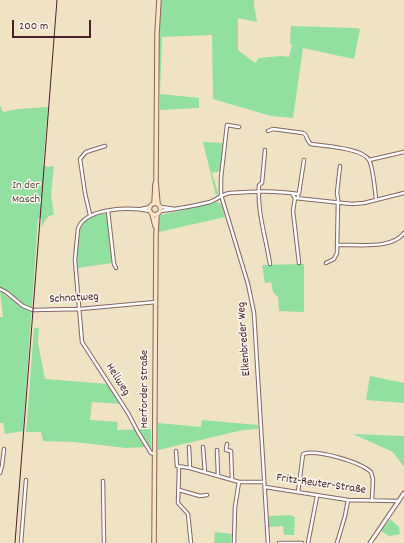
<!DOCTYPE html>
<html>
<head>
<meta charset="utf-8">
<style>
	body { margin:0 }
	#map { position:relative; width:404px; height:543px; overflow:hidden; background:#efe3c4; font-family:Dekko,sans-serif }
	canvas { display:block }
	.scale { position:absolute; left:12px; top:20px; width:79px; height:18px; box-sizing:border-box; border:2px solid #4a1f2b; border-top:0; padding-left:5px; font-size:12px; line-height:14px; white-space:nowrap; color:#4a1f2b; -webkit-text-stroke:3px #fbf7ec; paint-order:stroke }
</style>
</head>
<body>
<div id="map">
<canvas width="404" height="543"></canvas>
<div class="scale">200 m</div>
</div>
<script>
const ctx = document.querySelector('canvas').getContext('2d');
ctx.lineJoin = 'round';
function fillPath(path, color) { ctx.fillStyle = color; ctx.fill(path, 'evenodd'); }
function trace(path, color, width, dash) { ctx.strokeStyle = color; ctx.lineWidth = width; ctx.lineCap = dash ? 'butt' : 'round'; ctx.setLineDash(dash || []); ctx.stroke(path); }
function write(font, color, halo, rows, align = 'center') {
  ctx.font = font + ' Dekko,sans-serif'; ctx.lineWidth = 3; ctx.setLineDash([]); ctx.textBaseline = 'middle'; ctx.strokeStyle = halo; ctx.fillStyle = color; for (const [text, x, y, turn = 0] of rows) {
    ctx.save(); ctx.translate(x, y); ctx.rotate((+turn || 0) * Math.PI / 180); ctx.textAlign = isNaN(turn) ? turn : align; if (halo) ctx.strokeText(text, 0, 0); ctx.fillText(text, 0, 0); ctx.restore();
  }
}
fillPath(new Path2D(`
	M161 0H254V5L257 22 238 18V50L255 63 259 58 282 56 289 57 292 45 290 44 291 26 355 28 360 29 354 59 303 48 293 118 271 116 213 99 212 35 162 37 160 94 199 98V108L160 110C160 74 158 37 161 0Z
	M0 105 3 112 18 109 48 107 43 165 47 167 54 166 51 195 54 215C46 215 44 223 41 228L42 218 38 219 23 431 5 434 3 423H0V317H3L0 291 23 308 24 306 0 288Z
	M203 142 224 143 221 171 212 173 218 193 216 196Z
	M217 202 221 204 225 217 159 232V217L161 215Z
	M107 213 112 263 78 268C77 257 77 230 84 222 89 216 100 215 107 213Z
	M304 264V312L279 311 278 297 273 292 271 282 265 283 262 265Z
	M34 328H39L38 343 45 379 108 384 121 404 92 402 90 420 118 422 117 430 151 429V452L145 447 126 448 74 442 43 441 41 432H26Z
	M370 376 404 383V403L366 400Z
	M202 420 258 425V429L243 430 158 450V423L201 427Z
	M353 434 404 436V467L393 452Z
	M290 515 295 517 294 535H284L283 526 269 527V516Z
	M390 519 399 527 400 534 389 536 381 531Z
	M215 532 232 534 231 543H214Z`), '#91e09f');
const minor = new Path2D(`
	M239 127 227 125 221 178V195L248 284 254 313 268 543
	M268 131 273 129 303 133C308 135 306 141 311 144 323 146 363 148 369 160 373 167 375 190 376 199
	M265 150 262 183 259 185C257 212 266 238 270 264
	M369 160 404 152
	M298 194 299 193 304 160
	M293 195 295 198 352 204 364 203 404 193
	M295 198 293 211 299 263
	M161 207 175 209
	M141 209 150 207
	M108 211 114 264 116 268
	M150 211C131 207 85 207 78 229L75 260 82 342 128 413 138 432 151 453 155 454
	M160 211C177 209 194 206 210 202 218 199 222 194 230 193 253 191 276 190 298 194V198
	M90 215 85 193 80 159 86 152 105 146
	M337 245C356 244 392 250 404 233
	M326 263 334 259 337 253 338 199 337 193 340 166
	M0 289 6 292 23 306 33 310 80 309 156 302
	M227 444 226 450 231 451 232 480
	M189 447 190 468
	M203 447 205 472
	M217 450 218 476
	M176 451 177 466 190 468 239 482H264
	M179 467 178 503 188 514 191 543
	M0 473 2 466 4 449
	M103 481 104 543
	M265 487 348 500 399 501
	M179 490 200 496 207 495
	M298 492 303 454C317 449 360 462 371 472L373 479 372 501
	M21 543 26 480
	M234 543 235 507 239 482
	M279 543H302
	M308 543 317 496
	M337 543 345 516 348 500`);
const tertiary = new Path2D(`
	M370 543 404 493`);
const secondary = new Path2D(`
	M154 203 155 184 156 181
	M149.5 209a5.5 5.5 0 1 1 11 0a5.5 5.5 0 1 1-11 0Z
	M158 204 156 181 157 34 159 0
	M152 214 155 226
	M154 543 156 235 157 214`);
trace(minor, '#846461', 4.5);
trace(tertiary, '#846461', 5);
trace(secondary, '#846461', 5.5);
trace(minor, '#fff', 2.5);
trace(tertiary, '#fff', 3);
trace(secondary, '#fde5c4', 3.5);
trace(new Path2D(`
	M15 543 57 0`), '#4a1f2b', 1);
write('12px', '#5c4f48', '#fbf7ec', [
	["In der",26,186],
	["Masch",26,200]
]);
write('12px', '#4a1f2b', '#fbf7ec', [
	["Schnatweg",74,299,-3],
	["Elkenbreder Weg",245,339,-94],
	["Hellweg",117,380,58],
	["Herforder Straße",145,389,-90],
	["Fritz-Reuter-Straße",321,485,8]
]);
</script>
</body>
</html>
